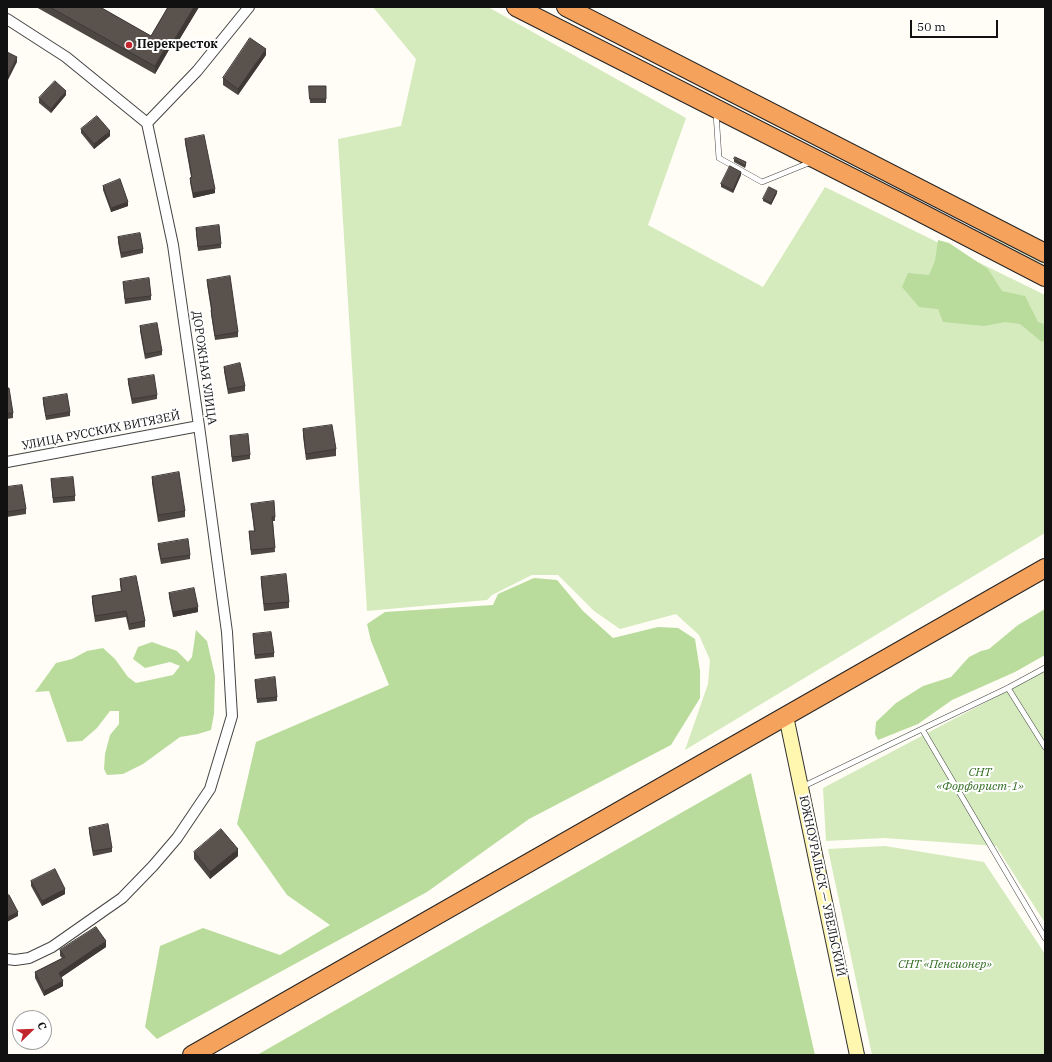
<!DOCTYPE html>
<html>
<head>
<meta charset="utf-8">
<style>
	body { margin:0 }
	#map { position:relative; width:1052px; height:1062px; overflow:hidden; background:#fffdf5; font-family:"IBM Plex Serif",serif }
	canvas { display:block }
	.frame { position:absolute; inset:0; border:8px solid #111; pointer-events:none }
	.north { position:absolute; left:12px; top:1010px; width:40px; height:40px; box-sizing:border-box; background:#fff; border:1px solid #a0a0a0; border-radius:50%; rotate:67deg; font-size:11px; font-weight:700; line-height:16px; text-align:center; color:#111 }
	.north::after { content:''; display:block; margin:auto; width:14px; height:18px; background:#c4262e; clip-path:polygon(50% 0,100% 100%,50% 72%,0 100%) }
	.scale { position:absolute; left:910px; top:20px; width:88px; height:18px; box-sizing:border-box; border:2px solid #111; border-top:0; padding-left:5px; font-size:12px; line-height:14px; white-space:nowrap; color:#111; -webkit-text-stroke:3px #fff; paint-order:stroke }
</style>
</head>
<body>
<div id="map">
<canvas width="1052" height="1062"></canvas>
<div class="frame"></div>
<div class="north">С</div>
<div class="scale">50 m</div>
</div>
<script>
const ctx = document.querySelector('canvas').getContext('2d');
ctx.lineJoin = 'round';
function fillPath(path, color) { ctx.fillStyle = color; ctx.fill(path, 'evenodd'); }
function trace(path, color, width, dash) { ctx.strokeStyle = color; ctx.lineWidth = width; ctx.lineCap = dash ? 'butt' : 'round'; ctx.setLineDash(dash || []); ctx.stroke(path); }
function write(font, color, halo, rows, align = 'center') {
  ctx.font = font + ' "IBM Plex Serif",serif'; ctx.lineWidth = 4; ctx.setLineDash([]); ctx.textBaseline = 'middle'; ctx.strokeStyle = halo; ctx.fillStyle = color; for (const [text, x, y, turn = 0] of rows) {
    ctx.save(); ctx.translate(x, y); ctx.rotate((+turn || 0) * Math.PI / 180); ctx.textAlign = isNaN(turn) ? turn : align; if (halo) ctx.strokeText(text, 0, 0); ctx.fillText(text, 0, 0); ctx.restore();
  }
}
fillPath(new Path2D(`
	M373 7H488L686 118 648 225 763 287 825 187 1045 295V533L685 750 708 684 710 660 699 635 676 614 620 629 594 611 558 575H532L492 595 487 600 367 611 338 139 401 126 416 59Z
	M973 228 1045 262V265Z
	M1045 671V923L996 846 884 838 826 841 823 788Z
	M885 846 984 862 1045 954V1055H872L828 849Z`), '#d5ebbd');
fillPath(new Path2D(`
	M938 240 949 243 988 269 1002 291 1025 296 1038 322 1044 324 1045 325V340L1042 342 1020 324 1005 322 984 326 943 322 938 309 919 307 902 287 908 273 929 275 935 261Z
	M534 578 557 580 583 611 613 638 658 627 678 628 695 639 700 671V698L671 745 529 819 427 892 157 1039 145 1027 160 946 203 928 280 955 330 925 287 895 237 824 256 742 389 685 371 641 367 624 385 612 493 605 498 594Z
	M1045 609V655L1015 672 952 700 918 724 878 740 875 734 876 722 896 703 923 686 951 677 969 657 981 651 989 649 1018 625Z
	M196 630 207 641 215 676 214 714 211 730 198 734 180 737 143 764 123 774 107 775 104 769 105 754 110 735 119 724V711H110L97 728 82 741 67 742 49 691 35 692 56 663 72 659 87 651 103 648 115 659 128 677 136 683 173 675 180 666 170 662 145 668 133 659 138 647 152 642 177 651 188 662 192 657Z
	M751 773 815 1055H257Z`), '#b9dc9c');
const lane = new Path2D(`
	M716 113 719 158 762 182 811 162
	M1008 688 1045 747
	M922 729 1045 938
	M802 787 922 729 1008 688 1045 668`);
const street = new Path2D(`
	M7 19 66 57 147 123 173 245 199 426 227 632 232 716 210 789 177 838 153 866 122 898 52 947 29 958 15 960 7 959
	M147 123 197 71 249 7
	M7 462 199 426`);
const secondary = new Path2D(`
	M786 716 857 1055`);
const highway = new Path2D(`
	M516 7 906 205 1045 277
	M566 7 1045 253
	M192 1055 1045 568`);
trace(lane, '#444', 6);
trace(street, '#444', 12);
trace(secondary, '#333', 16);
trace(highway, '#222', 20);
trace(lane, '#fff', 5);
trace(street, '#fff', 10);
trace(secondary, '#fff6b0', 14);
trace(highway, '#f5a25d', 18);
fillPath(new Path2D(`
	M36 7H100L151 36 168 7H199L173 50 170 48 155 74Z
	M266 55 238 95 223 85V78Z
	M309 86H326V103H310Z
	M66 95 51 113 39 103V98Z
	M81 129 110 136 94 149 81 133Z
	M185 139 215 193 193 198 190 182V178L191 177 185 143Z
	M734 159 746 165 745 168 734 162Z
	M741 175 733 193 721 187V184Z
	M103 186 128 206 111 212 103 190Z
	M777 193 771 205 763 201V199Z
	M196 228 221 244V248L198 251 196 232Z
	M118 237 143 249V253L121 258 118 242Z
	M207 280 238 332V337L215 340 211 314V310L207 284Z
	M123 282 151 296V300L125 304Z
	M140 326 162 351V355L145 359 140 331Z
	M224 367 245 386V391L228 394 224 371Z
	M128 379 157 395V399L132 404 128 383Z
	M7 388 13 413V418L7 419Z
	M43 398 70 412V416L46 420 43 403Z
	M303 429 336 449V456L306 460 303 436Z
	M230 436 250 455V459L232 462Z
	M152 477 185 511V517L158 522 152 483Z
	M51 479 75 496V501L53 503Z
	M7 487 26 509V514L7 517Z
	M251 504 275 517V521H273L275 552 251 555 249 531H254Z
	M158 544 190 555V559L161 564 158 548Z
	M261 577 289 602V608L264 611 261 583Z
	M120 579 145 621V627L129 630 126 617 95 622 92 602V596L121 592 120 585Z
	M169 593 198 612 173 617 169 597Z
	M253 634 274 653V657L255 659Z
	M255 680 277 697V701L257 703Z
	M89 828 112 848V852L93 856 89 832Z
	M194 852 238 856 210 879 194 859Z
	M31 881 65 894 42 906 31 886Z
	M106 947 61 977 63 986 44 996 35 978V972L62 958 60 956V950Z`), '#4d4742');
fillPath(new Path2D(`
	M194 7H199L173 50V42Z
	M170 40V48L155 74V66Z
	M266 49V55L238 95V89Z
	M17 57V62L7 82V77Z
	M66 91V95L51 113V109Z
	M110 131V136L94 149V144Z
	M741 172V175L733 193V190Z
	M215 189V193L193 198V193Z
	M777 191V193L771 205V203Z
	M128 202V206L111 212V208Z
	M198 607V612L173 617V612Z
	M238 849V856L210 879V872Z
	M65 889V894L42 906V901Z
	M18 912V916L7 922V917Z
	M106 941V947L59 979V973Z
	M63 981V986L44 996V991Z`), '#3f3936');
const building = new Path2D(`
	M50 7H100L151 36 168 7H194L173 42 170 40 155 66Z
	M250 38 266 49 238 89 223 78Z
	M7 52 17 57 7 77Z
	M55 81 66 91 51 109 39 98Z
	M309 86H326V99H310Z
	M97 116 110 131 94 144 81 129Z
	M204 135 215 189 193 193 190 178 192 177 185 139Z
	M735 157 746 162 745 166 734 159Z
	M730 166 741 172 733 190 721 184Z
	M120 179 128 202 111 208 103 186Z
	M769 187 777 191 771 203 763 199Z
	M219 225 221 244 198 247 196 228Z
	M140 233 143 249 121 253 118 237Z
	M230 276 238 332 215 336 211 310H212L207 280Z
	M149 278 151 296 125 299 123 282Z
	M157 323 162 351 145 354 140 326Z
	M240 363 245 386 228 389 224 367Z
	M154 375 157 395 132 399 128 379Z
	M7 388H9L13 413 7 414Z
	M67 394 70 412 46 416 43 398Z
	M332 425 336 449 306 454 303 429Z
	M248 434 250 455 232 457 230 436Z
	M179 472 185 511 158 515 152 477Z
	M73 477 75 496 53 498 51 479Z
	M22 485 26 509 7 512V487Z
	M274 501 275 517H272L275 548 251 550 249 531H255L251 504Z
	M188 539 190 555 161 559 158 544Z
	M286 574 289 602 264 604 261 577Z
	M136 576 145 621 129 624 126 611 95 616 92 596 122 591 120 579Z
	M194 588 198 607 173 612 169 593Z
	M271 632 274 653 255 655 253 634Z
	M275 677 277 697 257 699 255 680Z
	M108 824 112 848 93 851 89 828Z
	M221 829 238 849 210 872 194 852Z
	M55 869 65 889 42 901 31 881Z
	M9 895 18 912 7 917V896Z
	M96 927 106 941 59 973 63 981 44 991 35 972 65 957 60 950Z`);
fillPath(building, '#5a524d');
trace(building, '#3f3936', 1);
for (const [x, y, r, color] of [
	[129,45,4,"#c4262e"]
]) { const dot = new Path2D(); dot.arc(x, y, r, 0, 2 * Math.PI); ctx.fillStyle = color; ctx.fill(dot); trace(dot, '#fff', 1.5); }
write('bold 12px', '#111', '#fff', [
	["Перекресток",137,45]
], 'left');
write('12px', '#111', '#fff', [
	["ДОРОЖНАЯ УЛИЦА",204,368,82],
	["УЛИЦА РУССКИХ ВИТЯЗЕЙ",101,431,-11],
	["ЮЖНОУРАЛЬСК — УВЕЛЬСКИЙ",822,886,78]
]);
write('italic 12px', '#2f6b1f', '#fff', [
	["СНТ",980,773],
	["«Форфорист-1»",980,787],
	["СНТ «Пенсионер»",945,965]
]);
</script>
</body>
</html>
